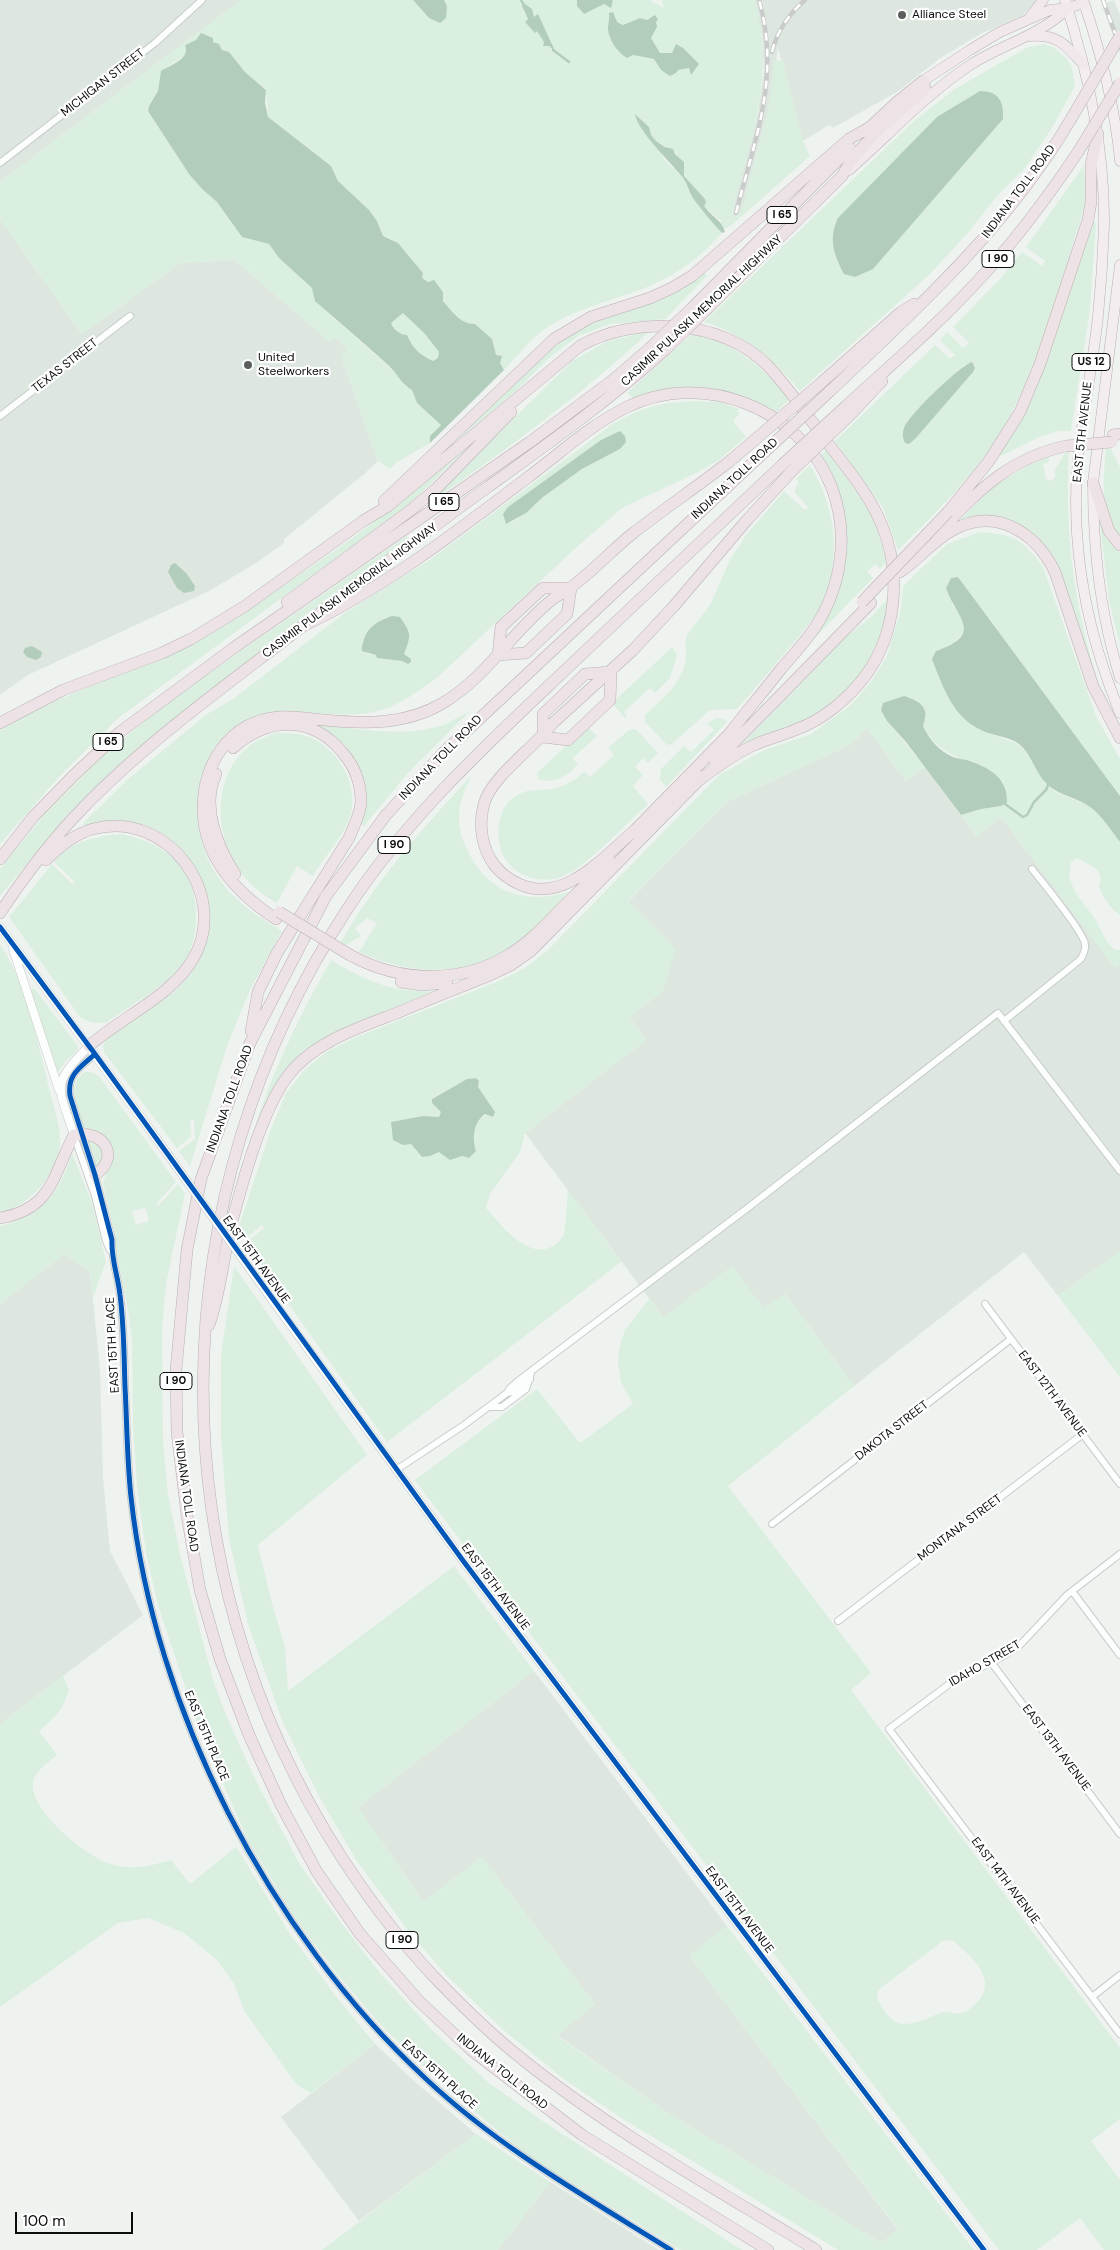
<!DOCTYPE html>
<html>
<head>
<meta charset="utf-8">
<style>
	body { margin:0 }
	#map { position:relative; width:1120px; height:2250px; overflow:hidden; background:#eef3f0; font-family:"DM Sans",sans-serif }
	canvas { display:block }
	.scale { position:absolute; left:15px; top:2212px; width:118px; height:22px; box-sizing:border-box; border:2px solid #0b0d0c; border-top:0; padding-left:6px; font-size:15px; line-height:18px; white-space:nowrap; color:#0b0d0c; -webkit-text-stroke:4px #fff; paint-order:stroke }
</style>
</head>
<body>
<div id="map">
<canvas width="1120" height="2250"></canvas>
<div class="scale">100 m</div>
</div>
<script>
const ctx = document.querySelector('canvas').getContext('2d');
ctx.lineJoin = 'round';
function fillPath(path, color) { ctx.fillStyle = color; ctx.fill(path, 'evenodd'); }
function trace(path, color, width, dash) { ctx.strokeStyle = color; ctx.lineWidth = width; ctx.lineCap = dash ? 'butt' : 'round'; ctx.setLineDash(dash || []); ctx.stroke(path); }
function write(font, color, halo, rows, align = 'center') {
  ctx.font = font + ' "DM Sans",sans-serif'; ctx.lineWidth = 4.5; ctx.setLineDash([]); ctx.textBaseline = 'middle'; ctx.strokeStyle = halo; ctx.fillStyle = color; for (const [text, x, y, turn = 0] of rows) {
    ctx.save(); ctx.translate(x, y); ctx.rotate((+turn || 0) * Math.PI / 180); ctx.textAlign = isNaN(turn) ? turn : align; if (halo) ctx.strokeText(text, 0, 0); ctx.fillText(text, 0, 0); ctx.restore();
  }
}
fillPath(new Path2D(`
	M0 0H241L0 182Z
	M750 0H1038L1022 16 982 33 939 59 897 92 833 128 829 125 803 141 778 48 769 107 741 214 732 212 758 113 764 71 762 34Z
	M1114 0 1120 15V54L1102 5Z
	M0 219 82 334 180 263 235 260 330 342 337 337 347 351 341 356 378 461 363 475 284 539V543L256 563 209 591 28 675 0 695Z
	M867 728 906 781 925 767 976 836 1001 817 1115 968 1120 964V1251L1058 1296 1024 1252 854 1386 785 1294 764 1309 663 1317 525 1133 646 1040 629 1017 663 991 628 902 727 802 851 744Z
	M64 1254 90 1271 100 1369 103 1477 110 1551 143 1615 0 1724V1304Z
	M534 1671 727 1926 690 1956 898 2230 881 2243 668 2113 557 2035 595 2004 482 1857 423 1902 358 1807Z
	M375 2044 413 2080 476 2134 359 2221 281 2117Z
	M550 2182 659 2250H498Z`), '#dde7e0');
fillPath(new Path2D(`
	M241 0H413L429 18 447 6 444 0H577V6L584 14 604 4 611 7 613 0H649L664 8 662 0H755C776 77 751 138 732 212L741 214 769 107 774 60 783 61 803 141 810 156 732 225 724 229 720 225 721 221 704 206 706 203 705 199 684 176 682 161 675 152 656 141 651 135 649 127 636 114 665 160 682 177 695 201 722 233C699 260 670 279 637 291 606 302 573 310 545 329 530 339 517 357 504 370L496 355 492 339 475 324C460 324 452 311 443 300V292L434 281 428 282 422 278 423 273C412 261 400 240 383 236L377 221 369 210 338 181 331 166 268 117 266 89 245 72 229 52 196 40 185 45 187 50 185 55 161 71 158 91 149 106 148 111 189 174 202 189 217 202 242 237 269 244 279 258 312 288 327 312 388 366 401 379 405 386 412 390 417 403 441 425 430 436V443L397 462 390 469 378 461 341 356 347 351 337 338 330 342 235 260 180 263 82 334 0 219V182ZM522 10 540 21 553 51 537 31 526 22 528 19ZM610 18 623 25C640 18 641 16 657 27L651 38 660 53H672L674 48H683L699 65 691 74 689 68 661 70 654 59 620 53C613 40 606 34 610 18Z
	M1044 44 1053 47 1067 59 1072 68 1075 86 1052 128 1025 168 998 195 966 235 930 274 800 391C774 359 743 334 704 322L914 121 955 89 1026 48Z
	M1084 165 1086 198 1081 218C1058 290 1034 387 990 449 964 485 930 519 898 550L883 508 835 441 935 345 950 359 955 355 940 340 947 332 963 348 969 343 953 327 1000 279 1022 252 1042 266 1045 261 1026 247ZM965 365H975L973 372 909 444 904 427 936 390Z
	M1094 221 1096 224 1090 310 1071 431H1058L1039 437 1001 456 999 454 1019 424 1032 399Z
	M704 273 707 276 665 319 610 324 578 336 549 358 516 391 457 440 545 353C560 341 577 330 594 321 631 304 671 300 704 273Z
	M403 313 425 334 439 352V358L433 361C419 354 413 349 407 336 400 335 393 329 390 323Z
	M650 331C582 395 507 449 431 502L430 501 572 361 608 341Z
	M693 333C737 346 762 364 789 400L776 412 735 394 715 389 634 399 627 393Z
	M694 401 718 402 740 409 737 411 740 413 733 421 746 437 719 460 698 472 622 508 580 544 439 676C419 691 398 707 373 712 327 722 279 698 237 726 225 734 216 743 210 756 199 778 195 799 198 822 205 877 237 905 282 931L250 990 227 1046 190 1166 179 1151 195 1139 194 1120 190 1121 191 1137 177 1148 104 1052 103 1046 106 1039C130 1022 175 997 190 974 217 934 216 884 181 849 172 841 161 832 149 829 130 823 105 822 85 826L83 823 127 780 207 714 233 699 342 615 431 559 610 426C641 407 658 403 694 401ZM620 432V449C599 460 578 471 559 485 542 497 528 512 510 523L508 507 601 440ZM404 623C408 643 413 630 404 654L411 659 408 664 402 661 378 658 376 655 367 653 361 646 365 638Z
	M474 441 411 503 117 719 59 777 0 844V730C63 691 135 674 201 639 226 626 250 608 274 592 344 546 411 496 474 441Z
	M1106 449H1111L1120 467V538C1100 513 1103 479 1106 449Z
	M826 450 867 506 876 523 886 562 880 569 876 564 867 571 873 578 805 648 835 598 836 486 821 455Z
	M1069 452C1064 542 1076 621 1106 705L1097 685 1060 575 1028 531 958 522 995 485 1031 464 1050 456 1048 462 1043 464 1046 479 1051 481 1055 477V470L1065 453Z
	M810 465C836 507 843 562 820 608 812 622 800 635 789 648 772 668 755 689 737 709L710 710 672 744 667 745 645 722V715C663 698 682 684 686 658 687 650 684 643 687 635L710 605 730 560 746 535 784 491 805 510 808 507 795 493 796 486 799 483 796 479Z
	M1100 524 1107 538 1120 553V645L1109 600Z
	M980 532C1014 534 1023 540 1043 567L1096 716 1120 759V796L958 577 952 604C956 609 962 615 964 621 968 638 948 646 936 651L983 731 1018 744 1029 755 1045 782 1056 792 1089 806 1103 819 1120 842V915C1109 908 1104 898 1099 887L1101 878 1097 869 1077 858 1071 862 1069 877 1075 892 1095 919 1107 942 1115 950H1120V964L1115 968 1001 817 976 836 961 815 981 809 1001 806 1003 782C976 757 941 762 923 726L926 718 887 721 925 767 906 781 867 728 851 744 727 802 628 901 676 949 663 991 629 1017 646 1040 525 1133 520 1152 490 1194 486 1208C501 1225 527 1259 551 1247 556 1245 563 1238 564 1233 567 1219 566 1204 568 1190L621 1262 387 1442 245 1243 264 1228 262 1225 243 1240 237 1232 271 1129 286 1093 305 1069 328 1051 359 1036 499 981 525 968 548 950 719 775 762 751 811 734 851 705 871 682 887 656 901 609 903 586 947 544ZM476 1078 479 1081 478 1087 495 1112C474 1117 471 1132 476 1151L469 1158 439 1152 430 1156 422 1157 391 1122 423 1116 439 1117 441 1112 432 1103V1098L467 1079Z
	M407 536 408 538 133 753 67 816 0 896V869L44 815 103 756 169 701Z
	M890 596C880 653 856 694 804 722 785 732 762 737 742 744L846 637 872 616Z
	M673 648 677 655 670 678 655 693 650 688 624 712 627 716 625 718 612 703 670 649Z
	M470 711 408 773 364 826 360 823 363 777 311 723C353 728 405 739 446 724 454 720 462 715 470 711Z
	M717 718 727 720 726 723 666 787 660 780 661 769 684 746 691 752 714 730 707 723Z
	M587 726 597 736 573 758 578 765C568 775 554 785 538 779L537 773Z
	M633 729 637 730 658 753 648 763 643 758 635 767 643 775 633 786 648 804C628 822 585 869 561 877 525 888 493 862 499 825 500 818 502 810 507 804 524 785 534 793 555 788 567 786 576 778 585 772L590 777 614 755 608 748 629 730Z
	M275 733C284 733 294 733 303 735 334 742 359 782 351 813 345 836 325 855 313 876L297 866 277 903C267 897 257 891 249 882 215 848 208 780 248 747 256 740 266 737 275 733Z
	M471 776C465 790 458 805 459 820 459 832 464 843 469 853 488 893 527 905 568 892 553 908 538 927 519 941 471 979 412 976 359 952L377 923 367 918 355 928 361 936 346 945 341 942C376 880 423 828 471 776Z
	M121 834C168 843 198 870 196 920 196 935 191 954 181 967 163 988 130 1006 107 1022 96 1024 89 1023 80 1017L9 917 52 864 72 884 75 882 54 862C71 841 96 836 121 834Z
	M0 944C26 982 39 1047 50 1092 54 1108 62 1132 60 1148 56 1175 28 1208 0 1212Z
	M331 960C364 980 395 994 435 991L352 1025 309 1050 253 1133C272 1072 299 1016 331 960Z
	M34 988 78 1046 77 1051 65 1062 60 1070 57 1071 31 990Z
	M84 1072H91L99 1076 176 1182 156 1204 158 1206 178 1184 185 1193 166 1284 162 1331 163 1441 168 1495 181 1558 213 1680 226 1715 257 1783 299 1863 333 1912 379 1972 432 2030 489 2083 547 2124 742 2250H681L531 2158 486 2121 434 2077 378 2022 334 1970 293 1915 248 1840 199 1729 158 1605 146 1553 137 1485 133 1424 132 1339 128 1310 116 1250V1240L103 1183 113 1156 111 1147 104 1136 95 1131 84 1128C79 1110 65 1086 84 1072ZM145 1208 149 1221 136 1225 132 1211Z
	M88 1139 95 1141 102 1151V1161L97 1168Z
	M72 1153 92 1203 106 1261 93 1298 90 1271 64 1254 0 1304V1226C42 1216 60 1193 72 1153Z
	M1120 1251V1377L1058 1296Z
	M234 1266 367 1455 258 1545 271 1600 285 1647 288 1691 454 1566 534 1671 358 1807 423 1902 482 1857 595 2004 557 2036 668 2113 881 2243 898 2229 689 1955 727 1926 974 2250H838L620 2117 565 2080 507 2033 447 1976 406 1928 355 1858 320 1798 283 1723 248 1624 229 1539 221 1438V1355Z
	M732 1266 764 1308 785 1294 854 1386 728 1486 871 1673 851 1690 1120 2048V2119L1091 2141 1120 2180V2250H1104L1080 2218 1037 2250H999L532 1636 415 1480 537 1389 580 1443 633 1404 621 1382 618 1364 619 1349 625 1330 649 1299 663 1317ZM952 1940C968 1953 997 1977 980 1999 975 2005 970 2010 962 2013 956 2015 950 2011 943 2012 930 2016 914 2027 899 2023 888 2020 882 2007 877 1998L878 1990 943 1941Z
	M63 1676 69 1690C63 1710 55 1718 39 1731L57 1755C50 1761 39 1769 35 1777 20 1805 90 1860 114 1865 136 1870 150 1866 171 1860L190 1884 236 1847 288 1931 334 1994 375 2044 311 2093 296 2084 245 2012 233 1982 216 1959 184 1933 148 1918 118 1923 0 2007V1724Z
	M476 2134 550 2182 498 2250H322Z`), '#daefe0');
fillPath(new Path2D(`
	M413 0H444L447 6 446 18 440 23 429 18Z
	M577 0H613L611 8 604 4 584 14 577 6Z
	M525 4 532 9 534 17 538 14 555 51 549 46H543L544 42 537 31 535 33 525 22 528 19 522 6Z
	M613 12 617 22 623 25 640 18 647 20 655 15 658 19 656 22 657 27 651 38 660 53H672L676 44 683 48 699 64 691 75 689 68 678 70 676 73 670 76 661 70 654 59 633 55 627 58C617 52 609 40 608 29 608 23 610 18 609 13Z
	M201 33 213 38V42L219 44 222 50 229 52 245 72 266 90 265 103 268 117 331 166 338 181 369 210 377 221 383 236 398 243 423 273 422 278 428 282 434 280 443 292V301C452 311 460 324 475 324L492 339 496 355 502 356 500 363 504 370 430 443V436L441 425 417 403 412 390C402 385 397 373 388 365 364 343 339 322 315 301L312 288 279 258 269 244 242 237 217 202 202 189 189 174 148 111 149 106 158 91 161 71C170 65 191 59 185 45L196 40ZM403 313 425 334 439 352 438 358 433 361C419 354 413 349 407 335 400 335 393 329 391 323Z
	M980 91C999 91 1004 102 1003 119L873 269 855 277 844 274C834 255 828 239 838 218L937 117Z
	M635 114 649 127 651 135 656 141 665 147 673 149 675 154 684 162V176L705 199 706 203 704 206C712 217 722 220 725 232L722 233C712 223 704 212 695 201 690 195 688 185 683 178 671 162 638 132 635 114Z
	M972 362 975 368 973 372 915 439 909 444 905 443C903 439 902 434 904 428 909 415 958 367 972 362Z
	M620 431 625 436 626 442 620 449 582 469 543 497 526 513 506 524 503 514 508 507 601 440Z
	M175 563 186 573 195 586 194 591 184 593 177 588 168 572 171 565Z
	M958 577 1120 796V842C1111 830 1102 816 1090 807 1077 797 1059 796 1047 784 1035 773 1032 754 1019 744 1008 736 994 736 983 731 953 718 943 687 932 659L936 651C985 634 957 619 946 588L951 578Z
	M392 616 400 617C412 634 411 636 404 654L411 659V662L408 664 402 661 377 658 376 655 362 651C361 645 363 644 364 639 369 625 379 621 392 616Z
	M32 646 42 652 41 657 36 660 27 657 23 652 25 648Z
	M904 696C921 702 930 707 923 726 929 739 939 751 953 757 959 759 966 759 972 762 992 769 1008 780 1007 802L1001 806 981 809 961 815 906 742 887 721 881 710 883 703Z
	M476 1078 479 1081 478 1087 495 1112 493 1117 485 1114C473 1123 472 1138 476 1151L469 1158 462 1156 450 1160 439 1152 430 1156 422 1157 411 1144 403 1145 393 1140 391 1122 423 1116 439 1117 441 1112 432 1103V1099L467 1079Z`), '#b2cdbb');
trace(new Path2D(`
	M521 0 525 7
	M553 50 569 62
	M1005 804 1023 817 1027 815 1034 802 1046 790 1048 785`), '#b2cdbb', 2.5);
const minor = new Path2D(`
	M0 163 155 43 202 0
	M0 416 130 316
	M1004 1021 1081 959C1083 955 1086 949 1085 944 1083 931 1042 882 1032 869
	M95 1054C80 1068 67 1074 70 1096L95 1175 112 1240C111 1259 118 1276 120 1295 124 1325 124 1356 125 1387 127 1423 127 1461 131 1497 154 1709 269 1933 425 2078 498 2147 586 2197 671 2250
	M74 1136 95 1196 106 1241 110 1250
	M985 1304 1120 1484
	M507 1393 513 1392 530 1379
	M489 1407H502L526 1389 531 1373
	M396 1470 464 1425 507 1393 510 1388 518 1381 745 1210 998 1013 1120 1171
	M772 1524 1011 1339
	M1120 1554 1067 1595 1020 1645 1002 1657 952 1682 889 1729 1120 2034
	M1072 1591 1120 1655
	M838 1621 1083 1434
	M991 1662 1120 1834
	M1092 1997 1120 1975`);
const tertiary = new Path2D(`
	M0 927 148 1127
	M13 949 59 1090
	M74 1135C58 1085 50 1086 89 1046
	M273 1301 464 1562 984 2250`);
const primary = new Path2D(`
	M1065 0C1088 73 1105 148 1104 226 1103 256 1101 286 1098 316 1093 364 1083 411 1078 459 1070 546 1087 633 1120 713
	M1083 0C1101 53 1115 105 1120 161
	M1120 265 1093 483C1093 551 1100 614 1120 678`);
const trunk = new Path2D(`
	M1030 17 1043 0
	M1030 36C1058 34 1066 45 1083 64
	M923 81 970 50 1000 32 1050 10 1068 8 1084 3
	M849 170C890 134 924 96 970 65 1001 45 1041 35 1068 8`);
const motorway = new Path2D(`
	M693 307 850 148
	M709 307 842 176C858 145 895 114 922 93L925 88 923 81 897 102 866 131
	M821 383 901 312 914 304
	M830 391C919 307 1008 226 1071 119
	M845 407C893 363 942 321 985 273 1020 235 1049 195 1078 152
	M851 414 882 381
	M1113 435 1120 434
	M782 465C708 535 634 605 560 675 484 747 406 819 348 908 158 1197 154 1567 342 1858 371 1902 403 1945 439 1982 465 2009 493 2036 522 2059 613 2132 716 2189 816 2250
	M744 471 443 753 386 815 326 896 250 1043 201 1179 187 1250 176 1370 177 1432 187 1516 200 1590 220 1659 249 1735 281 1805 317 1872 360 1934 418 2000 471 2050 582 2135 768 2250
	M1093 483 1109 531 1120 545
	M384 501 554 339 591 317 650 298 672 288 692 276 849 139 872 126
	M948 512 989 461 1020 412 1040 364 1088 220 1091 202V164L1098 134
	M936 535C977 493 1006 459 1066 446
	M900 572C918 560 932 542 951 531 994 506 1035 531 1055 572L1093 686 1120 738
	M287 602 412 509 437 488 511 412
	M321 612C376 570 431 528 488 487 549 443 611 399 667 348
	M303 626C384 588 456 532 527 478 558 455 589 426 625 408 702 369 801 408 832 488 849 534 842 585 816 626 806 641 793 655 781 669 764 691 746 712 729 734
	M498 655 501 627 543 588H571
	M498 655 526 653 567 614 571 588
	M0 723 63 690 162 653 191 639 245 606 363 521 388 506 580 346C636 315 722 319 768 366 789 388 806 414 824 438 844 465 868 492 881 523 902 572 897 632 866 675 848 699 823 720 795 730 781 736 766 739 752 746 733 755 715 768 698 781
	M543 737 568 740 610 700 611 672
	M543 737V714L585 674 610 672
	M233 748C268 717 312 715 343 753 355 767 361 784 361 802 360 815 354 826 349 838L277 953 258 992 251 1031
	M715 762 871 603
	M216 774C201 806 217 846 235 874
	M635 830C604 856 564 905 519 884 510 880 502 874 495 866 482 849 478 825 484 804 491 777 535 747 553 723L633 650 674 606 747 520 790 473
	M631 834 733 730
	M0 859 33 817 73 776 120 732 232 649 530 442 613 380 650 348
	M46 860C59 847 74 834 93 829 166 809 231 894 193 959 172 996 120 1018 89 1046
	M0 913C24 877 50 842 80 811 148 740 231 682 308 622
	M276 919C238 894 205 860 203 812 202 765 229 721 279 717 294 716 309 719 324 720 365 724 406 725 443 703 487 677 513 630 553 599 558 595 565 592 570 588 592 572 611 551 632 534 664 509 698 486 730 461
	M350 955C399 982 461 985 510 954 530 942 547 923 564 906 579 891 595 876 609 860
	M401 982 422 985 447 983
	M0 1218C53 1209 53 1174 74 1135 104 1129 121 1157 95 1175
	M209 1325C221 1292 223 1256 232 1222 243 1180 262 1111 287 1077 313 1042 358 1028 397 1013 427 1000 458 988 488 976L511 965 532 950 703 776`);
trace(minor, '#c8ccca', 8);
trace(tertiary, '#c8ccca', 9);
trace(primary, '#b9afb2', 11);
trace(trunk, '#b9afb2', 11);
trace(motorway, '#b9afb2', 12);
trace(minor, '#fcfdfd', 6);
trace(tertiary, '#fcfdfd', 8);
trace(primary, '#f4edef', 10);
trace(trunk, '#f0e8eb', 10);
trace(motorway, '#ede3e7', 11);
const rail = new Path2D(`
	M1103 0 1120 47
	M772 52C777 31 789 14 805 0
	M736 213C755 138 781 77 759 0`);
trace(rail, '#cacbcb', 4.5);
trace(rail, '#fff', 2.5, [8]);
const tertiaryBridge = new Path2D(`
	M148 1127 273 1301`);
const motorwayBridge = new Path2D(`
	M1071 119 1120 36
	M1078 152 1120 83
	M650 348 693 307
	M667 348 709 307
	M1066 446 1112 442
	M730 461 821 383
	M782 465 845 407
	M744 471 830 391
	M790 473 851 414
	M862 602 948 512
	M279 912 350 955`);
trace(tertiaryBridge, '#c8ccca', 9, []);
trace(motorwayBridge, '#b9afb2', 12, []);
trace(tertiaryBridge, '#fcfdfd', 8);
trace(motorwayBridge, '#ede3e7', 11);
trace(new Path2D(`
	M0 927 95 1054 464 1562 984 2250
	M95 1054C80 1068 67 1074 70 1096L95 1175 112 1240C111 1259 118 1276 120 1295 124 1325 124 1356 125 1387 127 1423 127 1461 131 1497 154 1709 269 1933 425 2078 498 2147 586 2197 671 2250`), '#0057b8', 5);
for (const [x, y, r, color] of [
	[902,15,5,"#5a5e5c"],
	[248,365,5,"#5a5e5c"]
]) { const dot = new Path2D(); dot.arc(x, y, r, 0, 2 * Math.PI); ctx.fillStyle = color; ctx.fill(dot); trace(dot, '#fff', 2); }
for (const [x, y, w] of [
	[782,215,30],
	[998,259,32],
	[1091,362,38],
	[444,502,30],
	[108,742,30],
	[394,845,32],
	[176,1381,32],
	[402,1940,32]
]) { const box = new Path2D(); box.roundRect(x - w / 2, y - 8.5, w, 17, 4); ctx.fillStyle = '#fff'; ctx.fill(box); trace(box, '#0b0d0c', 1); }
write('bold 11px', '#0b0d0c', null, [
	["I 65",782,215],
	["I 90",998,259],
	["US 12",1091,362],
	["I 65",444,502],
	["I 65",108,742],
	["I 90",394,845],
	["I 90",176,1381],
	["I 90",402,1940]
]);
write('12px', '#0b0d0c', '#fff', [
	["Alliance Steel",912,15],
	["United",258,358],
	["Steelworkers",258,372]
], 'left');
write('12px', '#0b0d0c', '#fff', [
	["MICHIGAN STREET",103,83,-38],
	["INDIANA TOLL ROAD",1019,192,-53],
	["CASIMIR PULASKI MEMORIAL HIGHWAY",702,311,-43],
	["TEXAS STREET",65,366,-38],
	["EAST 5TH AVENUE",1083,432,-84],
	["INDIANA TOLL ROAD",735,479,-43],
	["CASIMIR PULASKI MEMORIAL HIGHWAY",350,591,-37],
	["INDIANA TOLL ROAD",441,758,-46],
	["INDIANA TOLL ROAD",230,1099,-70],
	["EAST 15TH AVENUE",256,1260,54],
	["EAST 15TH PLACE",113,1345,-93],
	["EAST 12TH AVENUE",1052,1394,53],
	["DAKOTA STREET",892,1431,-38],
	["INDIANA TOLL ROAD",186,1496,82],
	["MONTANA STREET",960,1528,-37],
	["EAST 15TH AVENUE",495,1587,53],
	["IDAHO STREET",985,1664,-30],
	["EAST 15TH PLACE",206,1736,67],
	["EAST 13TH AVENUE",1056,1748,53],
	["EAST 14TH AVENUE",1005,1881,53],
	["EAST 15TH AVENUE",739,1910,53],
	["INDIANA TOLL ROAD",502,2072,39],
	["EAST 15TH PLACE",439,2075,42]
]);
</script>
</body>
</html>
